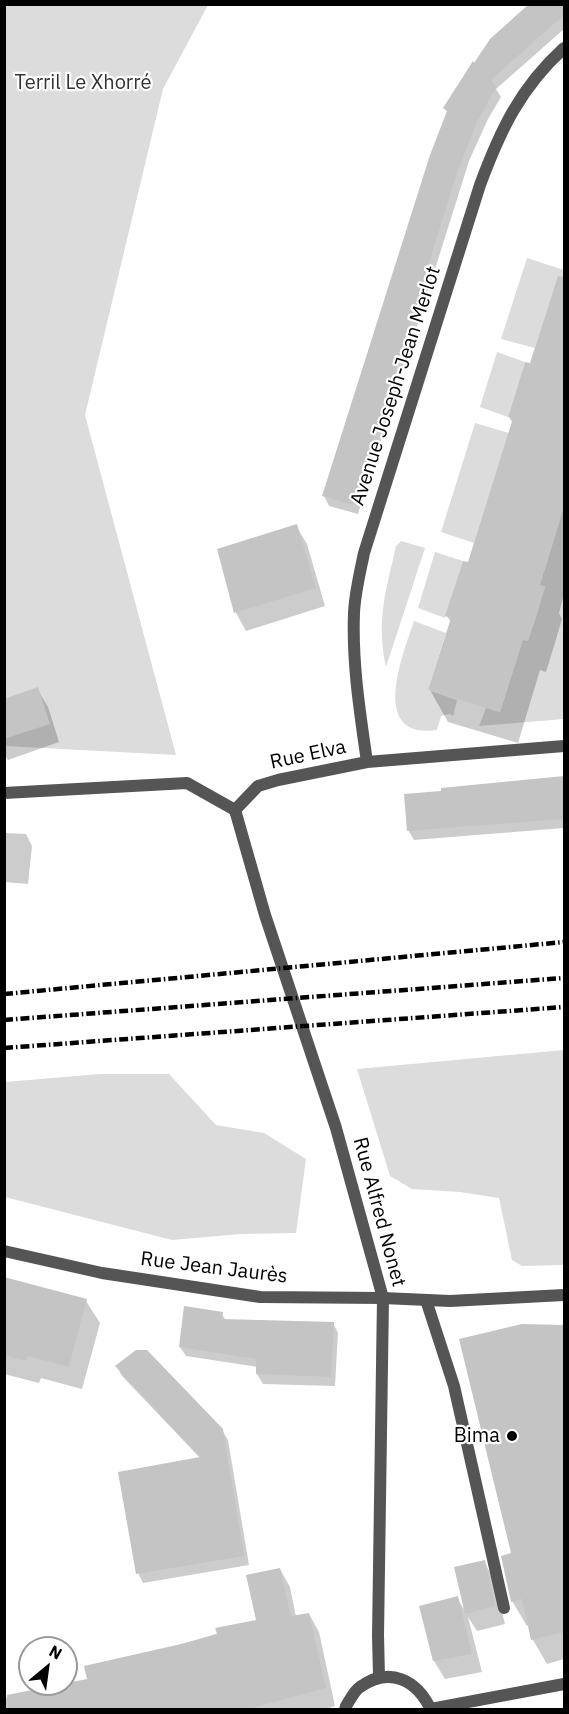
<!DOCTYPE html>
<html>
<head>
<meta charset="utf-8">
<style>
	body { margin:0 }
	#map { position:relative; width:569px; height:1714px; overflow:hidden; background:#fff; font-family:"IBM Plex Sans",sans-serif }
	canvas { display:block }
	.frame { position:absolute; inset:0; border:6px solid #000; pointer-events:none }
	.north { position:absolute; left:18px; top:1636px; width:60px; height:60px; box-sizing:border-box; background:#fff; border:2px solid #999; border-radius:50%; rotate:29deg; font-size:16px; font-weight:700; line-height:24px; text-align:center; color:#000 }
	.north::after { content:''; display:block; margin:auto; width:21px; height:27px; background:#000; clip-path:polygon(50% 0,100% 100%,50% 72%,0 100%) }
</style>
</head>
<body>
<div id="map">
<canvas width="569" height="1714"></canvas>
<div class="frame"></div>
<div class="north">N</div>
</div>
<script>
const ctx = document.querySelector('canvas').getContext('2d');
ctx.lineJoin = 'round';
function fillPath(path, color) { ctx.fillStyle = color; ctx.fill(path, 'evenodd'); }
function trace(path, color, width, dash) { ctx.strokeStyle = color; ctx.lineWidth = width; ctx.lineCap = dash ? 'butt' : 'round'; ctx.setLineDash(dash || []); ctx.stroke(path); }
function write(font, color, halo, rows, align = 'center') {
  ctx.font = font + ' "IBM Plex Sans",sans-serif'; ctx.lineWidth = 4.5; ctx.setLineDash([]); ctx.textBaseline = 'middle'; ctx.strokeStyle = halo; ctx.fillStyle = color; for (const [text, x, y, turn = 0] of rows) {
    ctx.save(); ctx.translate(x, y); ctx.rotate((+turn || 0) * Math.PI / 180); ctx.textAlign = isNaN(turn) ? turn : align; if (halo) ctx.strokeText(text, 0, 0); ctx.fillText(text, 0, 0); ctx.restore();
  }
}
fillPath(new Path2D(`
	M4 5H208L163 89 85 415 176 755 5 746Z
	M527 258 564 270V295L553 292 535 348 501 339Z
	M497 352 525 362 508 417 480 407Z
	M475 423 509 433 474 543 441 532Z
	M564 506V719L479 726 486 708 500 712 518 655 520 639 528 641 545 587 536 584 545 569Z
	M401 541 425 548 386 667C376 620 386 591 396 546Z
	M435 552 463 561 445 618 418 608Z
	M414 621 446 633 428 690 457 700 453 716 449 714 441 716 437 730C368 740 403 654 414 621Z
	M564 1050V1265L522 1266 512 1260 499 1198 460 1192 412 1189 390 1176 357 1069Z
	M100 1074H169L216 1125 264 1133 306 1159 296 1233 241 1234 172 1240 5 1197V1082Z`), '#dcdcdc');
fillPath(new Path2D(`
	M530 4H564V29L496 89 501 97 488 119 469 161 358 514 329 506 324 496 474 65Z
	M554 293 564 297V594L559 613 562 619 554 646 546 672 540 670 518 743 448 722 430 690 451 622 447 616 469 564 513 424 509 417 531 365Z
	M296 526 307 544 325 606 246 631 236 613 219 550Z
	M37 689 48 707 59 742 8 760 4 754V701Z
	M564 778V828L414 840 408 830 443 792 442 789Z
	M4 833 26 834 32 846 28 884 4 882Z
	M4 1279 86 1301 100 1323 82 1389 41 1378 39 1383 4 1374Z
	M222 1314 226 1321 333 1323 338 1333 335 1386 263 1384 257 1374 258 1367 186 1356 180 1347Z
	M520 1326H564V1659L547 1664 533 1640 529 1625 527 1626 512 1601Z
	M117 1367 222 1430 228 1440 249 1565 143 1583 138 1573 200 1458 122 1376Z
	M484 1561 494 1580 505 1624 477 1631 468 1617 482 1672 445 1679 434 1661 421 1607 457 1598 467 1614 456 1568Z
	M280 1569 290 1587 296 1617 309 1614 319 1632 335 1706 322 1710H4V1698L89 1680 181 1645 258 1621Z`), '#0003');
fillPath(new Path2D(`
	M529 4H564V15L491 80 496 87 477 122 457 173 353 505 322 496 430 155 447 111 443 108 473 61 474 63 490 39Z
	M558 276 564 277V506L540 585 545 586 537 614 528 641 523 640 500 712 428 690 451 618 445 616 463 561 468 562 513 418 508 417 525 362 530 363Z
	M297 524 316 588 234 613 217 549Z
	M38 687 50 724 4 739V699Z
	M564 776V819L407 831 404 794 441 791V788Z
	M4 1277 87 1299 69 1367 28 1356 26 1361 4 1355Z
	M184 1306 223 1312 222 1319 334 1322 331 1377 256 1374V1359L179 1347Z
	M522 1324 564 1325V1632L531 1640 522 1599 511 1602 501 1556 511 1553 459 1339Z
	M136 1350H147L223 1429 244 1556 136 1574 118 1472 200 1457 115 1366Z
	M485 1560 495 1606 465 1614 454 1567Z
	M280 1568 291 1616 309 1613 326 1688 245 1710H8L7 1695 87 1679 84 1666 181 1644 217 1634 215 1628 256 1620 246 1575Z
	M458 1596 472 1654 433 1661 419 1606Z`), '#c4c4c4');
trace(new Path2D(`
	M426 1300 454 1386 504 1608`), '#555', 12);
trace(new Path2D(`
	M367 762C360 713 352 663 354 613 355 592 360 573 364 553L480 185C500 131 520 88 564 48
	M4 793 187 783 235 810 258 786 278 780 367 762 564 746
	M4 1251 102 1273 260 1297 383 1298 450 1301 564 1295`), '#555', 12);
trace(new Path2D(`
	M235 810 265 915 336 1128 383 1298 378 1635 379 1677
	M431 1709 564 1684
	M345 1710 346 1706C350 1700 354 1691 360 1687 390 1666 417 1680 431 1710`), '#555', 12);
trace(new Path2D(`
	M4 994 564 942
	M4 1020 564 978
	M4 1048 564 1007`), '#000', 4.5, [9, 3, 1.5, 3]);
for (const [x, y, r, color] of [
	[512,1436,6,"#000"]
]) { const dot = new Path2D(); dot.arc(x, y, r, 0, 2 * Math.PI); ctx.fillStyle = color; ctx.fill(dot); trace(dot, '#fff', 2); }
write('20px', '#333', '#fff', [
	["Terril Le Xhorré",83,83]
]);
write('20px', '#000', '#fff', [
	["Avenue Joseph-Jean Merlot",396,386,-72],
	["Rue Elva",308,755,-12],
	["Rue Alfred Nonet",379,1212,75],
	["Rue Jean Jaurès",214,1268,7]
]);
write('20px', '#000', '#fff', [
	["Bima",500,1436]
], 'right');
</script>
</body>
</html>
